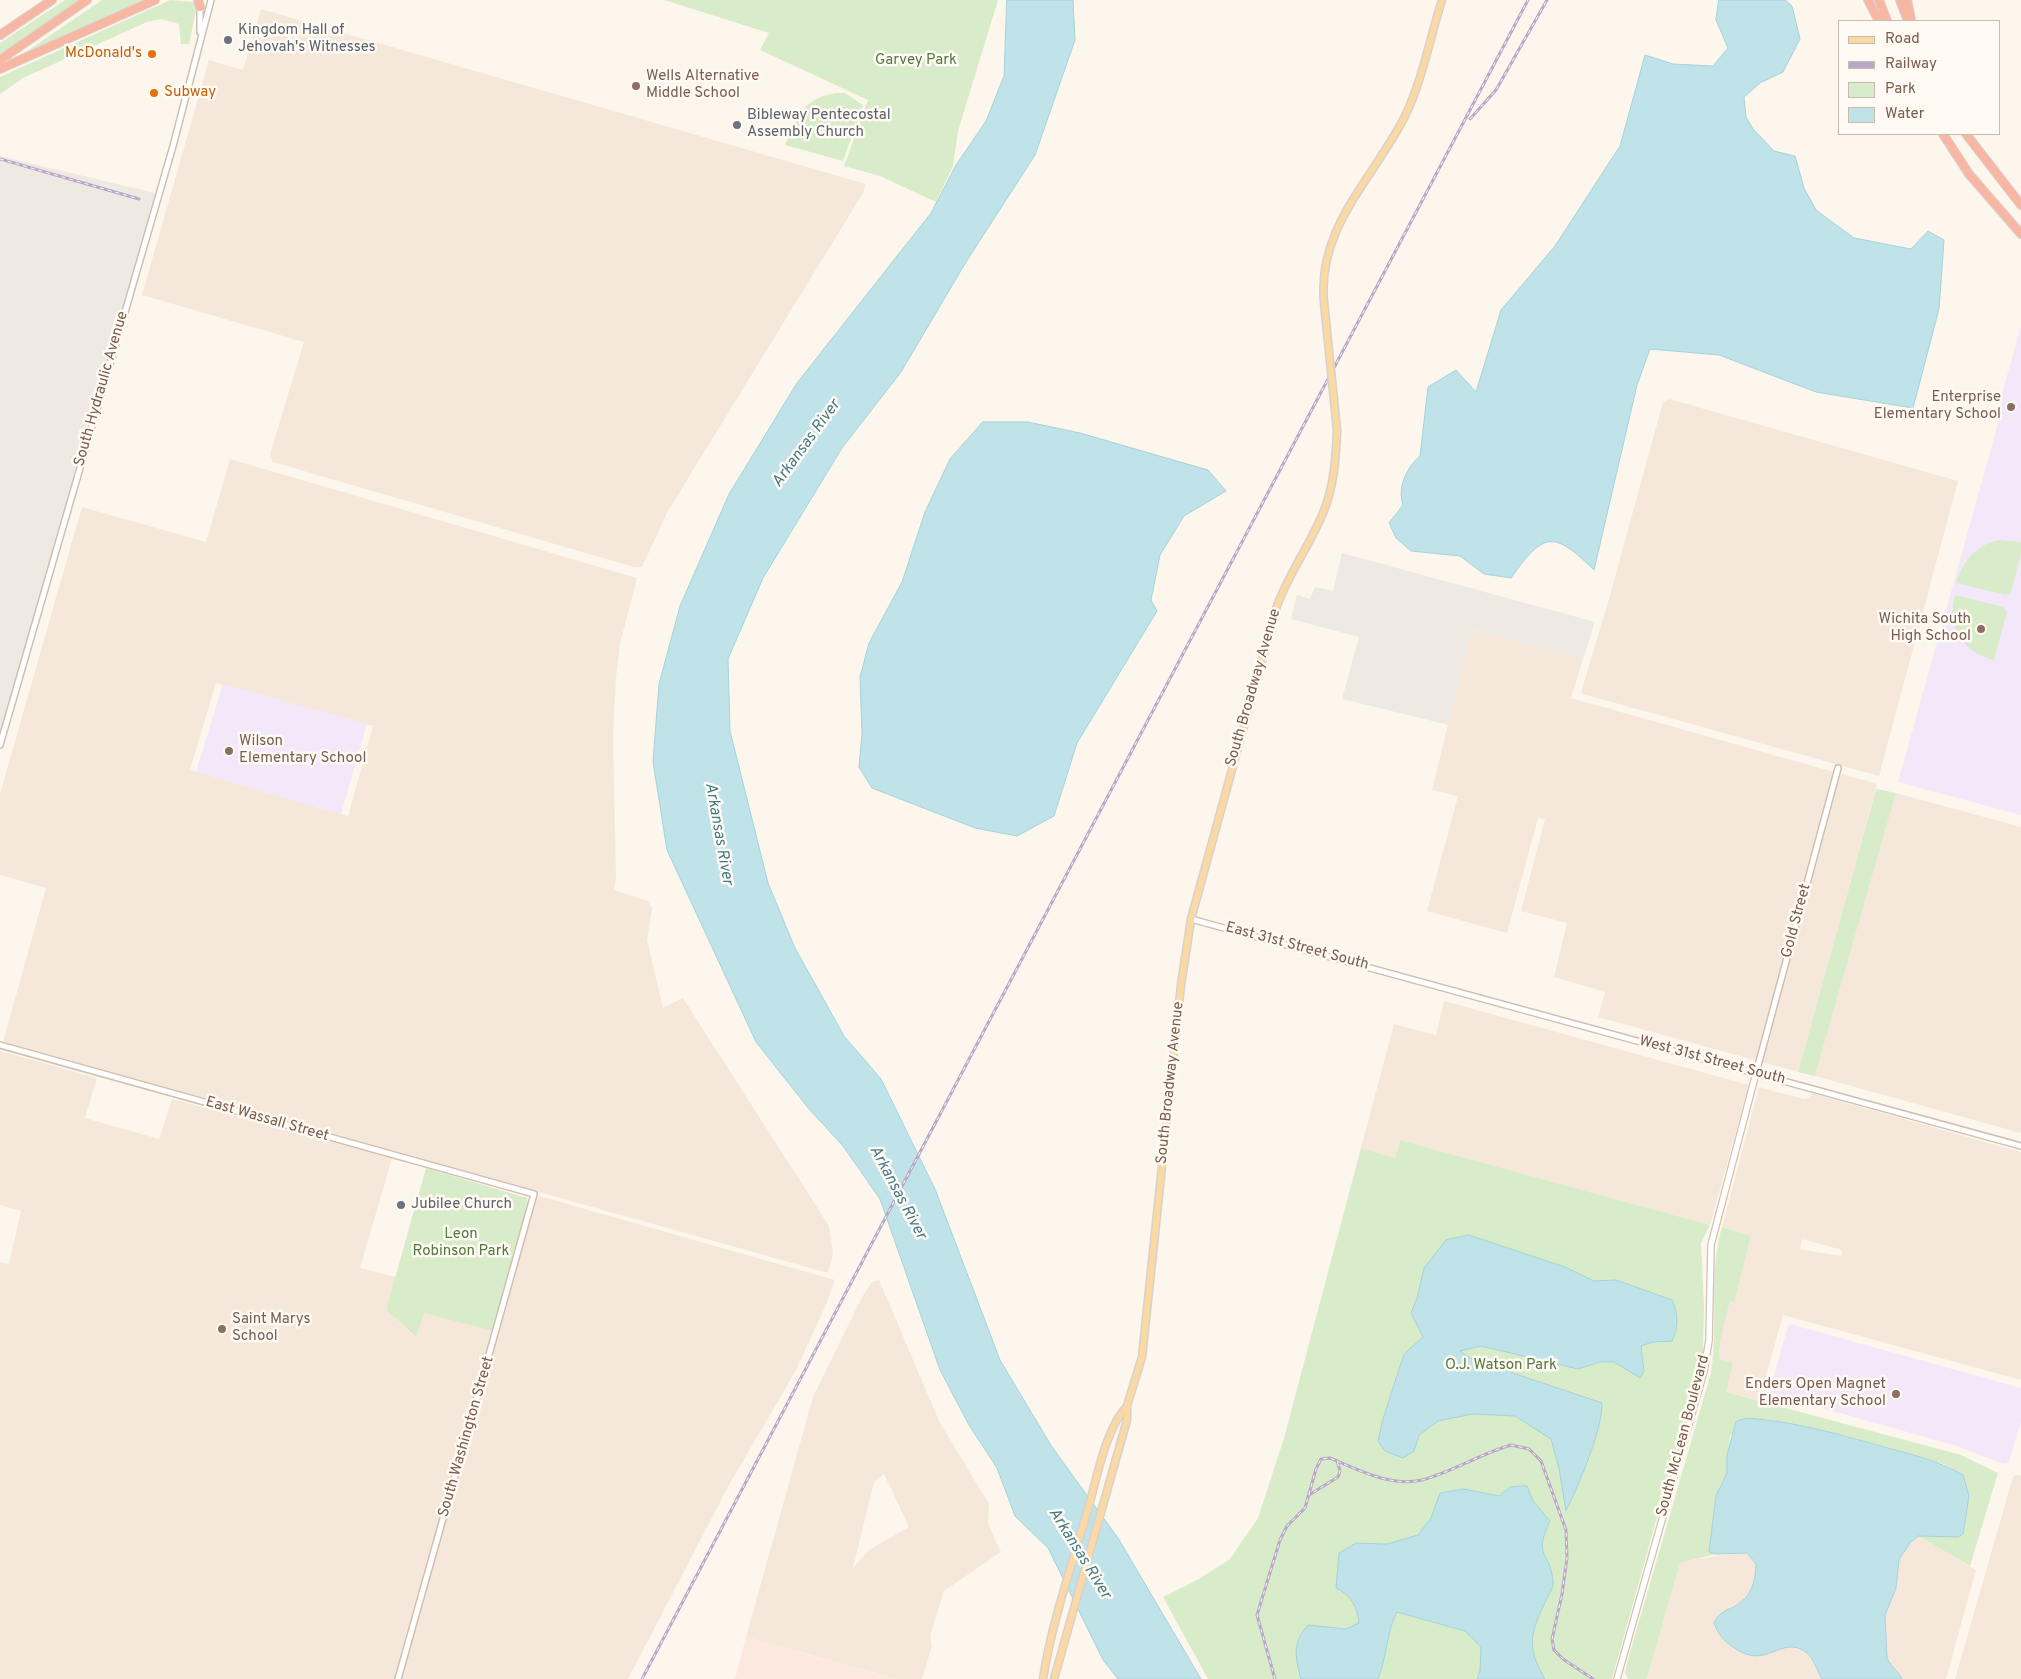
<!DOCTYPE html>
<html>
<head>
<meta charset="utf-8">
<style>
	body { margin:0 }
	#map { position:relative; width:2021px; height:1679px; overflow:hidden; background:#fdf6ec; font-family:Overpass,sans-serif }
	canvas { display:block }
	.legend { position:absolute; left:1838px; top:20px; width:162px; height:115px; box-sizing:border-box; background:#fffaf3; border:1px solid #cabbb1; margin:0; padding:6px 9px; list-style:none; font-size:15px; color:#7a5c4d }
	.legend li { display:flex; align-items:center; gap:10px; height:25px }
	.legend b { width:25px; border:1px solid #cabbb1 }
</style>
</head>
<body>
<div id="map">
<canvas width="2021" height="1679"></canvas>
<ul class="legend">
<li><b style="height:6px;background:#fbd9a5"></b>Road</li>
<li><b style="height:6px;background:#b9a8c9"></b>Railway</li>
<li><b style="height:14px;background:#d8ecc9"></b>Park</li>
<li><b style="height:14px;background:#bfe3e8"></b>Water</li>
</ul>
</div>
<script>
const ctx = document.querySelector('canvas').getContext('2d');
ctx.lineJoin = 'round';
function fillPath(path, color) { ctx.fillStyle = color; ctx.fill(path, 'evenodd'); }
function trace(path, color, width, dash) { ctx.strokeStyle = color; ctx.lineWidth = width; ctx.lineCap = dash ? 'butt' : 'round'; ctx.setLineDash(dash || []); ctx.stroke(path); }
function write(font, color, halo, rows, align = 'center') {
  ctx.font = font + ' Overpass,sans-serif'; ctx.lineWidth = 5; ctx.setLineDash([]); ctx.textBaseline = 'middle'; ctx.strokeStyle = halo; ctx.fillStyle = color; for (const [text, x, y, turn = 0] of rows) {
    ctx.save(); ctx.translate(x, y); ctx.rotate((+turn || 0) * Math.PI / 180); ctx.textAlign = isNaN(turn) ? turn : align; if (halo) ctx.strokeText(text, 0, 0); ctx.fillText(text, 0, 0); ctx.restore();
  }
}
fillPath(new Path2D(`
	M261 9 866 184 863 193 668 511 642 567H634L273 462 270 454 304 342 142 295 209 60 243 70Z
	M1669 399 1958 481 1879 776 1583 694 1581 692 1609 599 1663 402Z
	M230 459 637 578 620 644 616 678 613 735 616 878 614 890 648 901 652 908 647 940 663 1008 683 998 829 1226 833 1253 828 1273 3 1042 46 888 0 875V794L82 507 206 542ZM216 683 373 726 348 816 190 770Z
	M1471 630 1583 659 1571 698 1877 784 1798 1072 1598 1017 1605 992 1554 977 1567 923 1521 911 1545 819 1538 818 1507 933 1427 911 1458 796 1432 790Z
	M1896 793 2021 827V1133L1815 1076Z
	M1444 1001 1749 1085 1710 1225 1400 1140 1395 1158 1361 1148 1394 1024 1436 1035Z
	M0 1051 97 1078 85 1118 159 1139 172 1099 392 1158 360 1268 396 1277 386 1310 415 1337 424 1312 493 1331 536 1195 835 1280 826 1305 795 1372 729 1485 628 1679H0V1262L9 1264 21 1211 0 1205Z
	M1759 1087 1804 1099 1809 1098 1811 1093 2021 1152V1380L1783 1315 1761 1394V1401L1726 1392 1719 1359 1720 1342 1730 1301 1733 1302 1751 1236 1722 1227ZM1802 1239 1842 1250 1841 1256 1800 1249Z
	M879 1280 940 1423 989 1504 988 1524 1001 1552 944 1591 930 1636 932 1646 922 1679H896L746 1637 813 1397 862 1297 872 1282ZM884 1474 909 1527 869 1550 853 1568 874 1482Z
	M2016 1475 2021 1476V1679H1955L2013 1477Z
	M1918 1536 1976 1570 1946 1679H1902L1897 1670 1890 1664 1887 1658 1885 1615 1896 1588 1899 1560 1910 1543Z
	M1734 1553H1747L1751 1556 1756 1564V1575L1750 1591 1742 1601 1728 1608 1767 1655 1786 1646 1799 1648 1808 1653 1822 1679H1647L1680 1562Z`), '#f5e8da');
fillPath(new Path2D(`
	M746 1637 816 1657 896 1679H735Z`), '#fde8e0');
fillPath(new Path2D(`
	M0 156 159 194 0 747Z
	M1342 553 1595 622 1583 659 1471 630 1449 725 1342 699 1359 637 1291 619 1297 595 1310 599 1315 587 1333 591Z`), '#efe9e4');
fillPath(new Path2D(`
	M2021 326V815L1898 782 1999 420 2002 394Z
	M223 684 367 724 341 814 196 772Z
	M1790 1324 2021 1388V1421L2009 1462 2006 1464 2001 1463 1957 1446 1769 1393 1788 1326Z`), '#f3e8fa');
fillPath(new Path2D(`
	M65 0H82L0 56V43Z
	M102 0H147L17 58Z
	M170 0 195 2 196 10 189 44H181L179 24 161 19 147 22 23 78 0 94V77Z
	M664 0H998L958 131 953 166 936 202 880 176 844 166 868 100 760 50 769 33Z
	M836 93H845L863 105 843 161 785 145C799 116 801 99 836 93Z
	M2000 540 2021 542V554L2011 592 2006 595 1956 583C1964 560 1975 545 2000 540Z
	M1955 595 2003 607 2007 612 1994 660C1963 653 1946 625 1955 595Z
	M1876 789 1896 793 1815 1076 1798 1072Z
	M1400 1140 1710 1225 1701 1243 1704 1305 1703 1352 1612 1679H1208L1163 1597 1199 1579 1230 1559 1258 1518 1284 1438 1361 1148 1395 1158Z
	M426 1168 527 1198 528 1207 493 1331 424 1313 416 1337 386 1310Z
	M1722 1227 1751 1236 1734 1302 1730 1301 1720 1342 1719 1359 1733 1363 1726 1392 1961 1455 1998 1473 1970 1566 1918 1536H1937L1963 1475 1944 1464 1851 1437 1766 1419 1730 1436 1727 1473 1716 1496 1709 1552 1716 1554 1680 1563 1647 1679H1628L1625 1673 1627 1663 1711 1373C1719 1325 1708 1274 1722 1227Z`), '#d8ecc9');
const water = new Path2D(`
	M1007 0H1073L1075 40 1035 155 966 262 901 372 842 448 763 578 728 659 730 731 768 883 795 948 844 1036 881 1079 935 1189 1000 1360 1052 1447 1118 1538 1201 1679H1118L1103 1660 1048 1548 1015 1516 997 1468 969 1425 940 1370 880 1199 843 1146 809 1109 756 1042 667 850 653 762 659 684 680 606 729 494 797 383 931 213 956 165 986 121 1004 76Z
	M1719 0H1785L1792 6 1800 39 1783 72 1760 83 1744 97 1746 117 1753 129 1774 151 1795 156 1804 188 1816 210 1854 238 1911 249 1928 231 1944 240 1939 309 1913 408 1816 392 1719 355 1650 349 1637 385 1594 570C1554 531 1544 531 1511 578L1484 574 1460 556 1411 551 1396 538 1389 523 1403 505C1397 487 1407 467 1420 456L1428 387 1456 370 1476 392 1501 310 1555 246 1620 146 1645 55 1673 64 1713 66 1728 48 1716 20Z
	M983 422H1028L1080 433 1208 470 1226 491 1184 516 1160 555 1151 600 1157 611 1077 743 1054 816 1017 836 975 828 872 788 859 767 862 733 860 677 869 643 902 582 925 512 950 459Z
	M1469 1235 1565 1267 1594 1281 1616 1280 1672 1300C1678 1314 1679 1326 1672 1341L1653 1342 1641 1346 1644 1371 1640 1378 1614 1362H1600L1578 1369 1481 1346 1460 1351 1470 1358 1492 1366 1602 1403C1602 1431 1579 1484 1566 1511L1559 1468 1551 1439 1515 1416 1473 1414 1438 1421 1419 1435 1414 1451 1403 1458 1385 1451 1378 1441 1383 1419 1404 1354 1423 1337 1411 1313 1417 1298 1424 1268 1446 1240Z
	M1746 1418C1794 1421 1842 1435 1888 1448 1914 1455 1939 1461 1963 1475L1969 1496 1963 1534 1958 1537 1918 1536 1910 1543 1899 1560 1896 1588 1885 1615 1887 1658C1891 1667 1898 1670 1902 1679H1822C1817 1671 1813 1657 1806 1652 1780 1634 1767 1672 1733 1647 1723 1640 1718 1634 1714 1623 1720 1609 1732 1610 1742 1601 1753 1593 1756 1576 1756 1564L1747 1553 1716 1554 1709 1552 1716 1496 1727 1473V1455L1736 1422Z
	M1527 1486 1533 1501 1550 1521C1532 1559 1551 1551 1553 1582 1554 1588 1548 1595 1546 1600 1531 1633 1525 1645 1545 1679H1477L1480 1671 1481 1647 1465 1631 1397 1612C1386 1633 1387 1657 1378 1679H1301C1295 1657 1292 1643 1308 1625L1346 1629 1359 1623C1357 1605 1351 1596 1336 1588L1339 1553 1356 1543 1387 1544 1418 1535 1431 1518 1440 1493 1464 1489 1499 1496 1510 1487Z`);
fillPath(water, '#bfe3e8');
trace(water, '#a5d3da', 1);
const tertiary = new Path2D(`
	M200 6V32
	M0 745 173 146 211 0
	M1191 919 2021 1146
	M0 1045 534 1194 398 1679
	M1756 1073 1838 768`);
const secondary = new Path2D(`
	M1617 1679 1704 1371 1709 1340 1711 1245 1756 1073`);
const primary = new Path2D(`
	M1324 302C1317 227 1374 178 1405 116 1422 81 1430 38 1442 0
	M1043 1679C1052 1621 1072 1565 1088 1509 1097 1478 1105 1430 1127 1406
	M1054 1679 1127 1420V1406L1142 1357 1181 985 1191 919 1277 606C1289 573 1310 545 1323 513 1334 487 1336 458 1337 430`);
const motorway = new Path2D(`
	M198 0 200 7
	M1868 0 1879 21
	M1879 0 1887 21
	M1900 0 1908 21
	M1907 0 1911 19
	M0 35 52 0
	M0 60 87 0
	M0 69 155 0
	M1943 134 1969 174 2021 234
	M1966 134 2021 205`);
trace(tertiary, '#d1beb0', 8);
trace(secondary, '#d6c0b0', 8);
trace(primary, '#dad1cd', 9);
trace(motorway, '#dad1cd', 10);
trace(tertiary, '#fff', 5);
trace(secondary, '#fff', 5.5);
trace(primary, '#fbd9a5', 6);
trace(motorway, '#f7b7a3', 8);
const rail = new Path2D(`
	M1470 119 1496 90 1547 0
	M0 159 139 199
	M1337 1461C1362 1472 1394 1487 1422 1480 1452 1472 1480 1454 1511 1445L1529 1449 1541 1461 1566 1530 1567 1558 1562 1594 1552 1639 1554 1650 1563 1659 1593 1679
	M642 1679 1528 0
	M1275 1679 1257 1615 1280 1540 1287 1526 1305 1508 1316 1469 1321 1459 1330 1458 1337 1461 1340 1471 1338 1477 1309 1495`);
trace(rail, '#b9a8c9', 3);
trace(rail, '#fffaf3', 1, [4]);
const primaryBridge = new Path2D(`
	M1324 302 1337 430`);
trace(primaryBridge, '#dad1cd', 9, []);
trace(primaryBridge, '#fbd9a5', 6);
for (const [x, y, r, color] of [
	[228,40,5,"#6b7280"],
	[152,54,5,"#e8710a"],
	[636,86,5,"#8d6e63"],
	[154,93,5,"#e8710a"],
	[737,125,5,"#6b7280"],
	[2011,407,5,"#8d6e63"],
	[1981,629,5,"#8d6e63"],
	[229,751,5,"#8d6e63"],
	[401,1205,5,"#6b7280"],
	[222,1329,5,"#8d6e63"],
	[1896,1394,5,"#8d6e63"]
]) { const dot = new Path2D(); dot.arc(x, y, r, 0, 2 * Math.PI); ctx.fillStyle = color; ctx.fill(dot); trace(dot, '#fffaf3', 2); }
write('15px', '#5b616d', '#fffaf3', [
	["Kingdom Hall of",238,31],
	["Jehovah's Witnesses",238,48],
	["Bibleway Pentecostal",747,116],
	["Assembly Church",747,133],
	["Jubilee Church",411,1205]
], 'left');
write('15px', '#c56008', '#fffaf3', [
	["McDonald's",142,54],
	["Subway",164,93,"left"]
], 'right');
write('15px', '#537a41', '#fffaf3', [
	["Garvey Park",916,61],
	["Leon",461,1235],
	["Robinson Park",461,1252],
	["O.J. Watson Park",1501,1366]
]);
write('15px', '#785e54', '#fffaf3', [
	["Wells Alternative",646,77],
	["Middle School",646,94],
	["Enterprise",2001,398,"right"],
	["Elementary School",2001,415,"right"],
	["Wichita South",1971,620,"right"],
	["High School",1971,637,"right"],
	["Wilson",239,742],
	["Elementary School",239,759],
	["Saint Marys",232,1320],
	["School",232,1337],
	["Enders Open Magnet",1886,1385,"right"],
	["Elementary School",1886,1402,"right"]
], 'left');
write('15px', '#7a5c4d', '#fffaf3', [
	["South Hydraulic Avenue",102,389,-74],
	["South Broadway Avenue",1254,688,-74],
	["Gold Street",1797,921,-75],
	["East 31st Street South",1297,947,15],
	["West 31st Street South",1712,1061,15],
	["South Broadway Avenue",1171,1083,-84],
	["East Wassall Street",267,1120,16],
	["South McLean Boulevard",1684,1436,-75],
	["South Washington Street",467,1437,-74]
]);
write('italic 16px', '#437c86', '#fffaf3', [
	["Arkansas River",807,444,-54],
	["Arkansas River",718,834,80],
	["Arkansas River",897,1193,62],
	["Arkansas River",1079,1554,58]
]);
</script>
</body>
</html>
